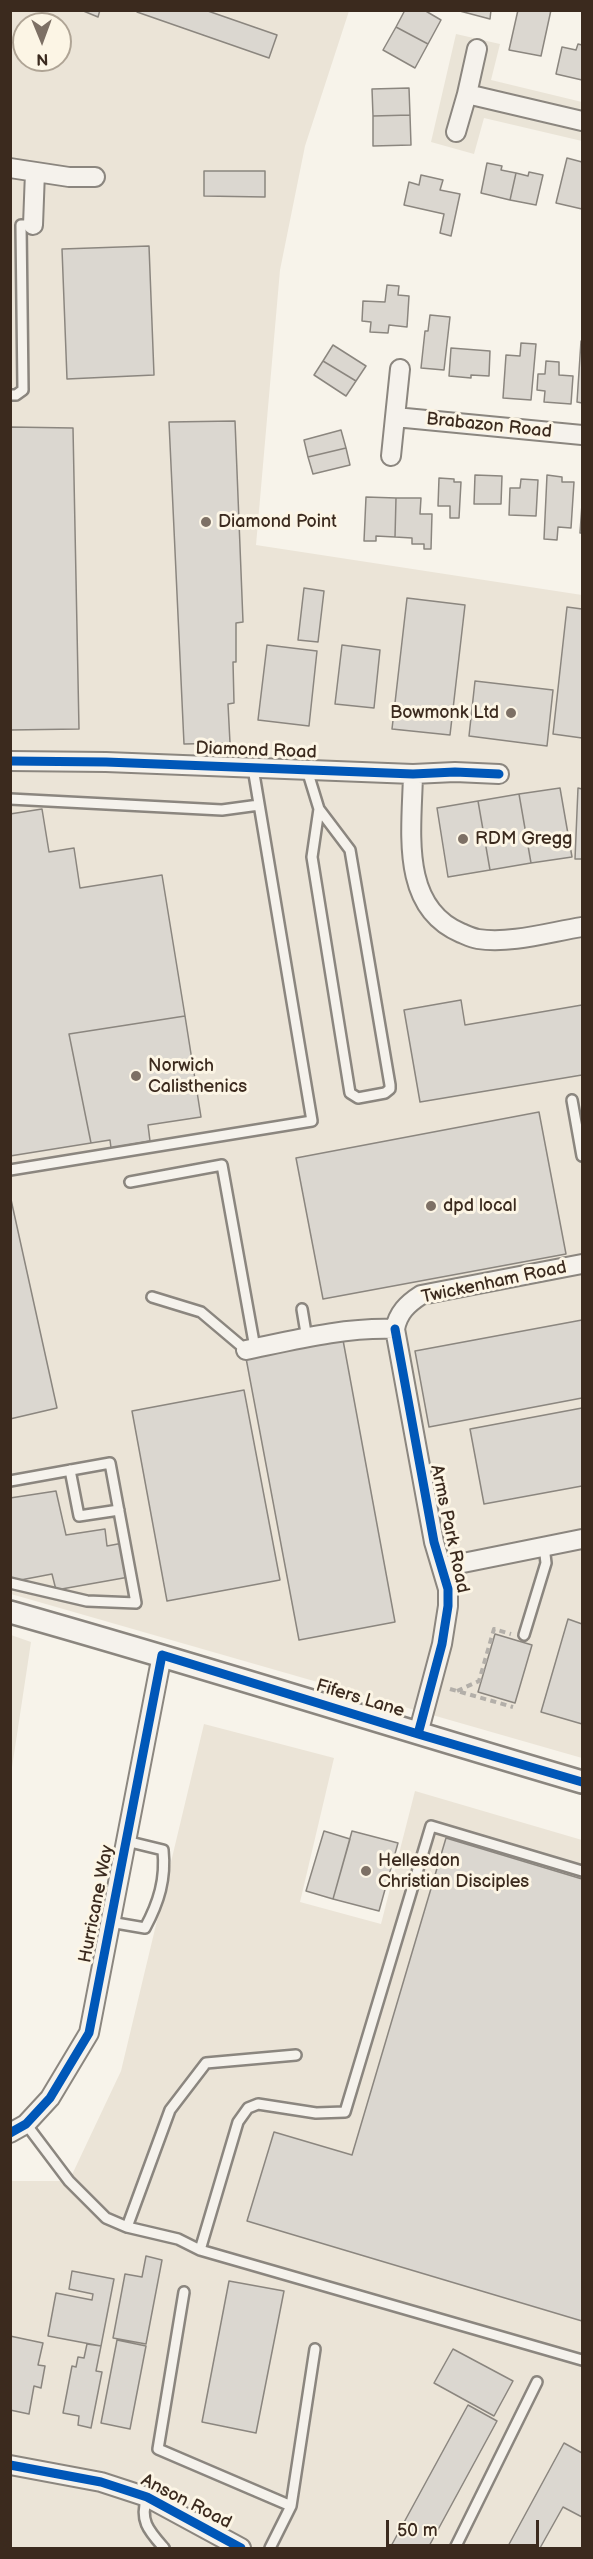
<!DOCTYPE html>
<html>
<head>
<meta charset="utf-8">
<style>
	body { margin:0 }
	#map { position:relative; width:593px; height:2559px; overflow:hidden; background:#f7f3ea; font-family:"Balsamiq Sans",sans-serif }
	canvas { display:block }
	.frame { position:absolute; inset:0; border:12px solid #3b2a1e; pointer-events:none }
	.north { position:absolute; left:12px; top:12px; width:60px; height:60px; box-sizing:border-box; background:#fcf5e5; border:2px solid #afa495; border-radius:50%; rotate:179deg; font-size:16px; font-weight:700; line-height:24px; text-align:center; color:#3b2a1e }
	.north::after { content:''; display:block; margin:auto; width:21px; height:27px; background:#7d7065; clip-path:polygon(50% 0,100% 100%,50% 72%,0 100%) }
	.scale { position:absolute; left:386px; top:2520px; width:153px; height:27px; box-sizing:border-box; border:3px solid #3b2a1e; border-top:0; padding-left:8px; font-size:18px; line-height:21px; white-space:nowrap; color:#3b2a1e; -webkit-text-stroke:4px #fcf5e5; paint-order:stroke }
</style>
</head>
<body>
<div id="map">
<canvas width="593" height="2559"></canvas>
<div class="frame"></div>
<div class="north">N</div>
<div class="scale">50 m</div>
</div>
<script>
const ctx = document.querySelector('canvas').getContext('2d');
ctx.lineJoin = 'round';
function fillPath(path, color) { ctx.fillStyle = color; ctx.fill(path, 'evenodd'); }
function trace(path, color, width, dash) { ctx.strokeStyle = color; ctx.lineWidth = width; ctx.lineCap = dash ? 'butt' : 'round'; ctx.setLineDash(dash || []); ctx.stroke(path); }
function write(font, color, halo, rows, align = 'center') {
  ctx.font = font + ' "Balsamiq Sans",sans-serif'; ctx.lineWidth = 6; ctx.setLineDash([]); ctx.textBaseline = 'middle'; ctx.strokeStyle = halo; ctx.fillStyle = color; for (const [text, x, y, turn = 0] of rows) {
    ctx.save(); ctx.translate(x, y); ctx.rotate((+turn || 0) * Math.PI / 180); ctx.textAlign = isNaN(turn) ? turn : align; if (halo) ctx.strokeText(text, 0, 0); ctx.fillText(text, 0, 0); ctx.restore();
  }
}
fillPath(new Path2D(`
	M10 11H349L305 146 280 270 256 545 582 595V1758L11 1594ZM24 24H60V60H24Z
	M204 1724 334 1758 300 1902 381 1924 415 1791 582 1840V2548H11V2181H69L121 2071Z`), '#ebe4d7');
fillPath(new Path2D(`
	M456 34 500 44 491 80 582 102V141L484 118 474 154 431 142Z
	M11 1635 31 1642 11 1774 10 1635Z`), '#eae4d7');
const building = new Path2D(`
	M81 10H100L98 17Z
	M138 10H205L277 35 269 58 137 12Z
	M405 10H424L441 20 428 44 396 27Z
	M456 10H491L490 19Z
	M518 10H551L541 56 509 50Z
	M396 27 428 44 415 68 383 50Z
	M578 44 582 45V80L556 74 562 47 576 50Z
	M409 88 410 115 373 116 372 89Z
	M410 115 411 145 373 146V116Z
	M567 158 582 162V209L556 203Z
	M487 163 502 166 501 170 516 173 510 200 481 193Z
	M204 171H265V197L204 196Z
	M529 172 543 175 536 205 510 200 516 173 528 176Z
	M421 175 443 180 440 190 460 194 451 236 440 233 444 214 404 205 409 182 419 185Z
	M149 246 154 375 67 379 62 249Z
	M387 285 399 286 398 295 409 296 407 327 389 325 388 333 370 332 371 322 362 321 363 301 385 302Z
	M430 315 450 317 444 370 421 368 425 331H428Z
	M581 341H582V403L577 402Z
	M521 343 536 344 531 400 503 398 506 355 520 356Z
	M333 345 366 366 356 381 323 361Z
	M451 348 490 351 489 376 471 375V378L449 376Z
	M323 361 356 381 346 396 314 375Z
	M546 361 559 362V375L573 376 571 404 544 402 545 391 537 390 538 374H545Z
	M235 421 243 622 236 623V662H233L234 703 228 704 230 743 184 744 169 422Z
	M10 427 73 428 79 729 10 730Z
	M341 430 346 448 308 457 304 440Z
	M346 448 350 465 313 474 308 457Z
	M475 475 502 476 501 504H474Z
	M547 475 562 477V482H574L571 528 558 527 557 540 544 539Z
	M439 478 454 479V482H461L459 518H450V506H438Z
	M521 479 538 480 536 516 509 515 510 488H520Z
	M366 497 396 498 395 537 376 536V541H364Z
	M396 498H421L420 514H432L431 549H424V544H412V538L395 537Z
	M582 504V533H580Z
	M304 588 324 591 318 642 298 640Z
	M407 598 465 605 450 735 392 729Z
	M567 607 582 609V738L553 734Z
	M267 645 317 651 309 726 258 720Z
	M342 645 380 650 374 708 335 704Z
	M475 681 553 690 547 746 469 736Z
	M560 788 572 857 531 863 519 794Z
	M578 788 582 789V859H575Z
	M519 794 531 863 490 870 478 801Z
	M478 801 490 870 448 877 437 808Z
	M42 809 49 852 74 848 80 888 162 875 185 1016 69 1034 91 1143 10 1156V814Z
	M461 1000 465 1025 582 1005V1075L420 1102 404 1010Z
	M185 1016 201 1117 148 1125 150 1141 111 1148 110 1140 91 1143 69 1034Z
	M539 1112 566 1254 323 1299 296 1158Z
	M10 1195 57 1408 10 1419Z
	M582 1320V1398L429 1427 415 1351Z
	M343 1340 395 1622 299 1640 246 1358Z
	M244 1390 280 1580 167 1601 132 1411Z
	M582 1408V1486L484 1504 470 1429Z
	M56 1491 66 1535 105 1529 107 1546 123 1543 129 1577 56 1590 52 1574 10 1582V1498Z
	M568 1619 582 1624V1724L541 1712Z
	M495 1634 532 1645 515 1703 478 1692Z
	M324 1831 350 1839 333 1899 306 1891Z
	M352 1831 398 1843 379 1911 333 1899Z
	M446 1838 582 1879V2321L247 2221 274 2132 352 2155Z
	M146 2256 162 2260 146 2344 113 2338 125 2274 142 2277Z
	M72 2271 114 2279 101 2346 48 2336 56 2293 92 2300 93 2294 69 2289Z
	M229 2281 284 2291 256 2433 202 2422Z
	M10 2336 43 2343 38 2365 45 2366 41 2388 34 2386 29 2414 10 2410Z
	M117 2340 146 2346 130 2429 101 2423Z
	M87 2344 101 2346 96 2371 102 2372 91 2428 78 2425 79 2416 63 2413 72 2366 76 2367 78 2357 84 2358Z
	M453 2349 513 2381 494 2416 434 2383Z
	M468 2405 497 2421 428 2548H390Z
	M564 2443 582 2453V2517L563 2507 540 2548H507Z`);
fillPath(building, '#dbd7d0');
trace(building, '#8b867f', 1.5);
const service = new Path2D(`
	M10 395H16L23 390 21 225H33
	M307 770 319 809 312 857 350 1093 358 1098 385 1093 390 1089V1085L350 850 319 809
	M10 799 222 810 259 805
	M572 1100 582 1156
	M10 1170 312 1121 253 768
	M130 1182 222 1165 255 1348
	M152 1297 201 1312 246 1350
	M302 1309 307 1339
	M70 1470 79 1516 119 1510
	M10 1481 110 1463 136 1603 87 1601 10 1583
	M524 1635 546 1563 544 1546
	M110 1922 145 1928C159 1902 166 1879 163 1850L126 1841
	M26 2124 69 2181 106 2218 127 2227 170 2110 206 2063 296 2055
	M127 2227 178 2239 200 2250 582 2360
	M200 2250 238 2122 248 2108 258 2104 316 2113 345 2112 431 1826 582 1871
	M184 2292 158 2449 291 2506
	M147 2497C139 2521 149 2531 164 2548
	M270 2548 291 2506 315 2349
	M455 2548 537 2382`);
const minor = new Path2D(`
	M467 94 477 49
	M456 132 467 94 582 121
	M10 168 69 177H95
	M33 225 35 172
	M395 417 400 369
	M391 456 395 417 582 435
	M10 761 106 762 413 774 455 772 499 774
	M413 774C412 829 399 907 461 933 466 935 472 938 478 939 511 944 550 932 582 927
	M395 1329 434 1542 448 1589V1606L442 1644 418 1734
	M246 1350C294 1340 345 1327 395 1329 398 1313 407 1304 421 1295L582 1264
	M443 1567 582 1539
	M10 2133 26 2124 50 2098 89 2033 162 1655
	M10 2465 101 2482 147 2497 241 2548`);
const tertiary = new Path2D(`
	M10 1612C202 1666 391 1726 582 1782`);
trace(service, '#8b867f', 14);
trace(minor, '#8b867f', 22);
trace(tertiary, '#8b867f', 26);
trace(new Path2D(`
	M450 1689 513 1707
	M457 1691 479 1681 494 1629 511 1634`), '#b3afa9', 4, [6, 4.5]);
trace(service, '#f5f2ec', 9);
trace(minor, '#f5f2ec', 18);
trace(tertiary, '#f5f2ec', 21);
trace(new Path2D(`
	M10 761 106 762 413 774 455 772 499 774
	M395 1329 434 1542 448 1589V1606L442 1644 418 1734
	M10 2133 26 2124 50 2098 89 2033 162 1655 418 1734 582 1782
	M10 2465 101 2482 147 2497 241 2548`), '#0057b8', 9);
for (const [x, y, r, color] of [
	[206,522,6,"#7d7065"],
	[511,713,6,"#7d7065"],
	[463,839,6,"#7d7065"],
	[136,1076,6,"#7d7065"],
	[431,1206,6,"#7d7065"],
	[366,1871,6,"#7d7065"]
]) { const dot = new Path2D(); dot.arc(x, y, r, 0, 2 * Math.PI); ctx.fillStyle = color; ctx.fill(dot); trace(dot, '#fcf5e5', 2); }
write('18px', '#3b2a1e', '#fcf5e5', [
	["Brabazon Road",489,426,6],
	["Diamond Road",256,751,2],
	["Twickenham Road",494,1283,-12],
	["Arms Park Road",449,1529,78],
	["Fifers Lane",360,1699,17],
	["Hurricane Way",97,1904,-79],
	["Anson Road",186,2502,27]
]);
write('18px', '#3b2a1e', '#fcf5e5', [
	["Diamond Point",218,522],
	["Bowmonk Ltd",499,713,"right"],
	["RDM Gregg",475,839],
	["Norwich",148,1066],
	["Calisthenics",148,1087],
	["dpd local",443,1206],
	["Hellesdon",378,1861],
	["Christian Disciples",378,1882]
], 'left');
</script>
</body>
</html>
